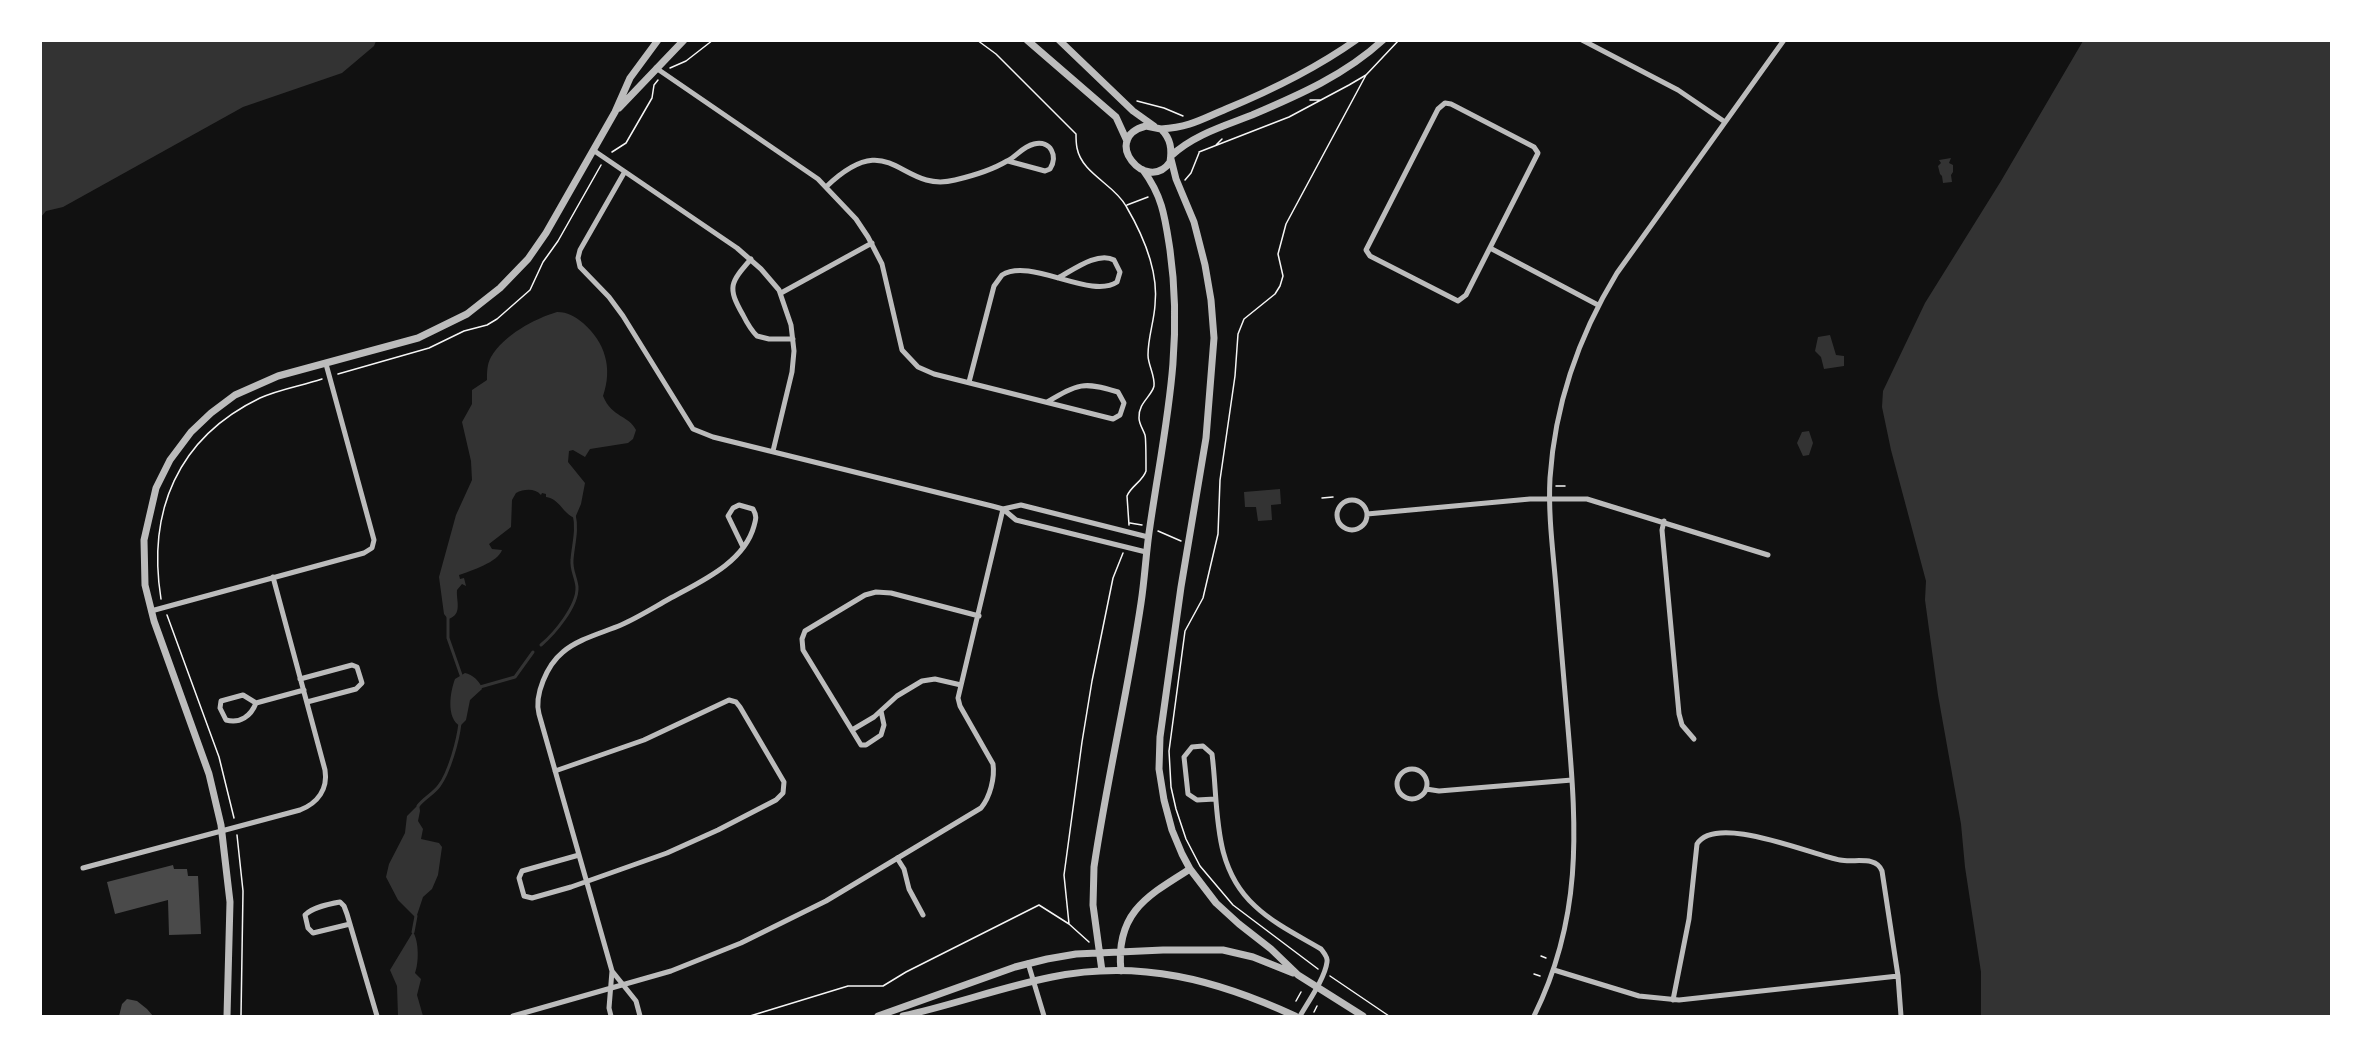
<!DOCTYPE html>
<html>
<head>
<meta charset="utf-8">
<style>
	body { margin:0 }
	#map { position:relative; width:2372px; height:1057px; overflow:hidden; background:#111; font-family:"Archivo Narrow",sans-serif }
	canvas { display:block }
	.frame { position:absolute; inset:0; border:42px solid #fff; pointer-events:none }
</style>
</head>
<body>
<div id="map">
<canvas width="2372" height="1057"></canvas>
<div class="frame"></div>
</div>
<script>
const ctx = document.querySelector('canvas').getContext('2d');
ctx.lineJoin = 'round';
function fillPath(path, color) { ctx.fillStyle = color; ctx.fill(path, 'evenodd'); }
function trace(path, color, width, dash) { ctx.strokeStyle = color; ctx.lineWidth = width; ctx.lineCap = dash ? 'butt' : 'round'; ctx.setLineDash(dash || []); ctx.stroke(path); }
fillPath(new Path2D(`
	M41 40H376V41L374 46 342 73 243 107 63 207 46 211 41 217Z
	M2083 41H2331V1016H1981V972L1965 867 1961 824 1938 695 1925 600 1926 581 1891 450 1882 407 1883 391 1925 303 2001 181Z
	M1951 158 1949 163 1953 165V172L1951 175 1952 182 1943 183 1942 176 1940 174 1938 166 1941 163 1939 160Z
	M557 312C568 312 574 316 583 323 605 342 613 368 603 396 612 418 629 415 636 430L633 439 628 443 590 449 585 457 573 450 569 451 568 462 585 483 581 504 575 518C563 514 560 499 546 497V494L542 493 541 495C535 488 524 489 516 493L512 500 511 527 489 544 492 549 502 550C498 562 471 571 459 575L460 579 464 578 466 586 462 584 457 590C456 601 463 615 448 619L444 614 439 577 456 515 472 480 471 461 462 422 472 404V390L487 380C487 372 487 364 491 357 504 335 534 319 557 312Z
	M1830 335 1836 355 1844 356V366L1824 369 1821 357 1815 351 1818 337Z
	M1809 431 1813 443 1809 455 1803 456 1797 443 1802 432Z
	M1280 489 1281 504 1271 505 1272 520 1258 521 1256 507H1245L1244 492Z
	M465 673C472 674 481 682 482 689L470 700 466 720 460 726C446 718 450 692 455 679Z
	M419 804 420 811 418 821 423 829 421 839 439 843 442 847 438 875 432 889 423 897 416 918 398 900 386 877 389 864 405 833 407 816Z
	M413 932C419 941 419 963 415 973L421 979 417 995 423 1016H398L397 986 390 970Z`), '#333');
trace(new Path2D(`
	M448 615V638L461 675
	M541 645C554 634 578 606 577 587 576 577 571 570 572 560 573 545 578 530 574 514
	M480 687 515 677 533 652
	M418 806C424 798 433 794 439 786 449 773 458 741 460 723
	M413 932 416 916`), '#333', 3);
fillPath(new Path2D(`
	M173 865 174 869H187L188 876H198L201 934 169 935 168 900 115 914 107 882Z
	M127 999 137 1001 147 1009 153 1016H119L122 1004Z`), '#4a4a4a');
trace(new Path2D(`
	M977 40 996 54 1076 134C1076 138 1076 143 1077 148 1082 174 1114 184 1126 206 1143 235 1159 270 1155 305 1154 322 1148 337 1148 355 1148 365 1155 375 1154 386 1152 396 1138 403 1139 418 1139 424 1143 429 1145 435 1146 438 1146 468 1146 471 1143 481 1131 486 1127 496L1129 525
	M670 68 686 61 713 40
	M1310 100H1321
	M1137 101 1164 108 1183 116
	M1216 145 1222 139
	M612 152 626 143 652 98 654 85 658 80
	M1199 152 1289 117 1349 85 1366 75 1399 40
	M1185 180 1191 173 1199 153
	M1127 205 1148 197
	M338 374 429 348 464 331 487 325 497 319 530 290 543 262 558 241 601 165
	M1556 486H1565
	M1322 498 1333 497
	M1130 523 1142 525
	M1158 531 1181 541
	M161 599C147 512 177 438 260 398 280 389 301 386 322 379
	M167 615 219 757 234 818
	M237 835 243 891 241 1016
	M1069 924 1064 875 1082 742 1092 681 1113 578 1123 553
	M1541 956 1546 958
	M1318 969 1233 905 1200 866 1186 839 1176 809 1171 787 1169 751 1185 631 1203 598 1218 534 1220 480 1235 376 1238 334 1244 319 1275 294 1280 286 1283 276 1278 254 1286 224 1366 75
	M1534 974 1540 976
	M1330 976 1389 1016
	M1296 1001 1301 992
	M1314 1012 1317 1006
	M750 1016 848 986H883L906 972 1039 905 1069 924 1089 942`), '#f5f5f5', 1.5);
trace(new Path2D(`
	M1582 40 1678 90 1725 122
	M656 68 818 179 856 219 868 237 882 264 902 350 918 367 934 374 1113 419 1120 415 1124 403 1118 392C1083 381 1078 384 1047 402
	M1445 103 1451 104 1534 147 1538 153 1466 295 1458 301 1370 256 1366 250 1438 109Z
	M593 150 737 248 761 269 779 290 791 325 794 351 792 372 773 451
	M624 173 580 250 578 258 580 267 609 297 623 316 693 429 713 437 992 506 1003 509 1016 520 1146 552
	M826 187C892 124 899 194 955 180 972 176 992 170 1007 161 1017 156 1022 147 1034 144 1051 140 1058 156 1050 169L1045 171 1008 161
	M1490 248 1598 305
	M751 259C730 283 727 287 743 315 747 323 751 330 757 336L769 339H793
	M781 293 872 243
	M969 382 994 286 1002 275C1030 257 1091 300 1117 282L1120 272 1114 260C1098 251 1073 270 1058 278
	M1337 515a15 15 0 1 1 30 0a15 15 0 1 1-30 0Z
	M1003 509 1021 505 1148 537
	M1367 514 1530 499H1587L1768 555
	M1664 521 1662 530 1679 714 1682 725 1694 739
	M151 611 364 553 372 548 374 540 326 364
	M300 679 352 665 357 667 362 683 356 689 307 702
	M243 695 256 703C251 716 240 724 226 720L220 708 221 701Z
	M256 703 304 690
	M881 711 884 725 881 735 866 745H861L803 650 802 639 805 631 865 595 876 592 891 593 979 616
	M852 730 874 717 897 696 922 681 935 679 961 685
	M1397 784a15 15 0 1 1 30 0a15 15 0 1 1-30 0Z
	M555 771 644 740 729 700 736 702 740 707 784 782 783 793 776 800 718 830 667 853 571 887 532 898 524 896 519 878 522 871 579 855
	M1426 789 1439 791 1572 780
	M1215 799 1197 800 1188 794 1184 757 1192 747 1203 746 1212 754C1219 807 1211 866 1255 906 1274 924 1299 936 1321 949 1324 953 1328 957 1327 962 1325 978 1308 1002 1300 1016
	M897 858 904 869 909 889 923 915
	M83 868 300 810C318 803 328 789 325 770L273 577
	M350 924 313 933 308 928 305 915C313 907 329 904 340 902L344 906 347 914 377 1016
	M1028 963 1044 1016
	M1554 970 1639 996 1679 1000 1898 976
	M612 971 636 1001 640 1016
	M1673 1000 1689 919 1697 844C1716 813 1812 855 1840 860 1854 863 1876 855 1882 871L1898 976 1901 1016
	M513 1016 671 971 741 943 826 901 981 808C990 797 995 778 993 764L960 706 958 698 1003 509
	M611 1016 609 1008 612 971 539 714C534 695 547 665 563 652 578 639 602 633 621 625 637 618 653 608 669 599 700 582 744 563 754 526 756 519 757 516 753 509L739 505 733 508 728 516 743 547
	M1534 1016C1582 919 1577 832 1568 728 1564 681 1560 634 1556 587 1553 551 1548 514 1550 478 1555 403 1578 337 1617 273L1784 40`), '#bcbcbc', 5);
trace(new Path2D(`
	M1027 40 1116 117 1127 141
	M1059 40 1133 111 1154 126
	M619 108 684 40
	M1146 126 1161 129C1171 139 1172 149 1170 162 1147 195 1099 138 1146 126Z
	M1161 129C1190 127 1200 120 1226 109 1272 90 1315 69 1356 40
	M1171 156C1193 135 1224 126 1252 115 1299 95 1345 75 1383 40
	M1171 159 1176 179 1194 222 1205 265 1211 300 1214 338 1206 438 1181 587 1160 737 1159 769 1164 800 1172 830 1182 854 1190 869 1216 903 1239 924 1271 949 1298 975 1363 1016
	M1102 971 1093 905 1094 867C1107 779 1128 691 1141 603 1145 577 1146 551 1150 526 1164 430 1184 349 1170 250 1165 218 1163 197 1143 170
	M1121 971C1115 913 1147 896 1190 869
	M227 1016 230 902 221 825 209 774 154 621 145 585 144 540 156 488 170 460 191 432 211 413 235 395 278 376 418 338 467 314 500 288 528 259 546 233 615 112 630 78 658 40
	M878 1016 1015 967 1047 959 1076 954 1163 950H1223L1253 957 1293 973
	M903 1016C953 1005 1002 987 1052 977 1140 959 1217 980 1295 1016`), '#bcbcbc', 7);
</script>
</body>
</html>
